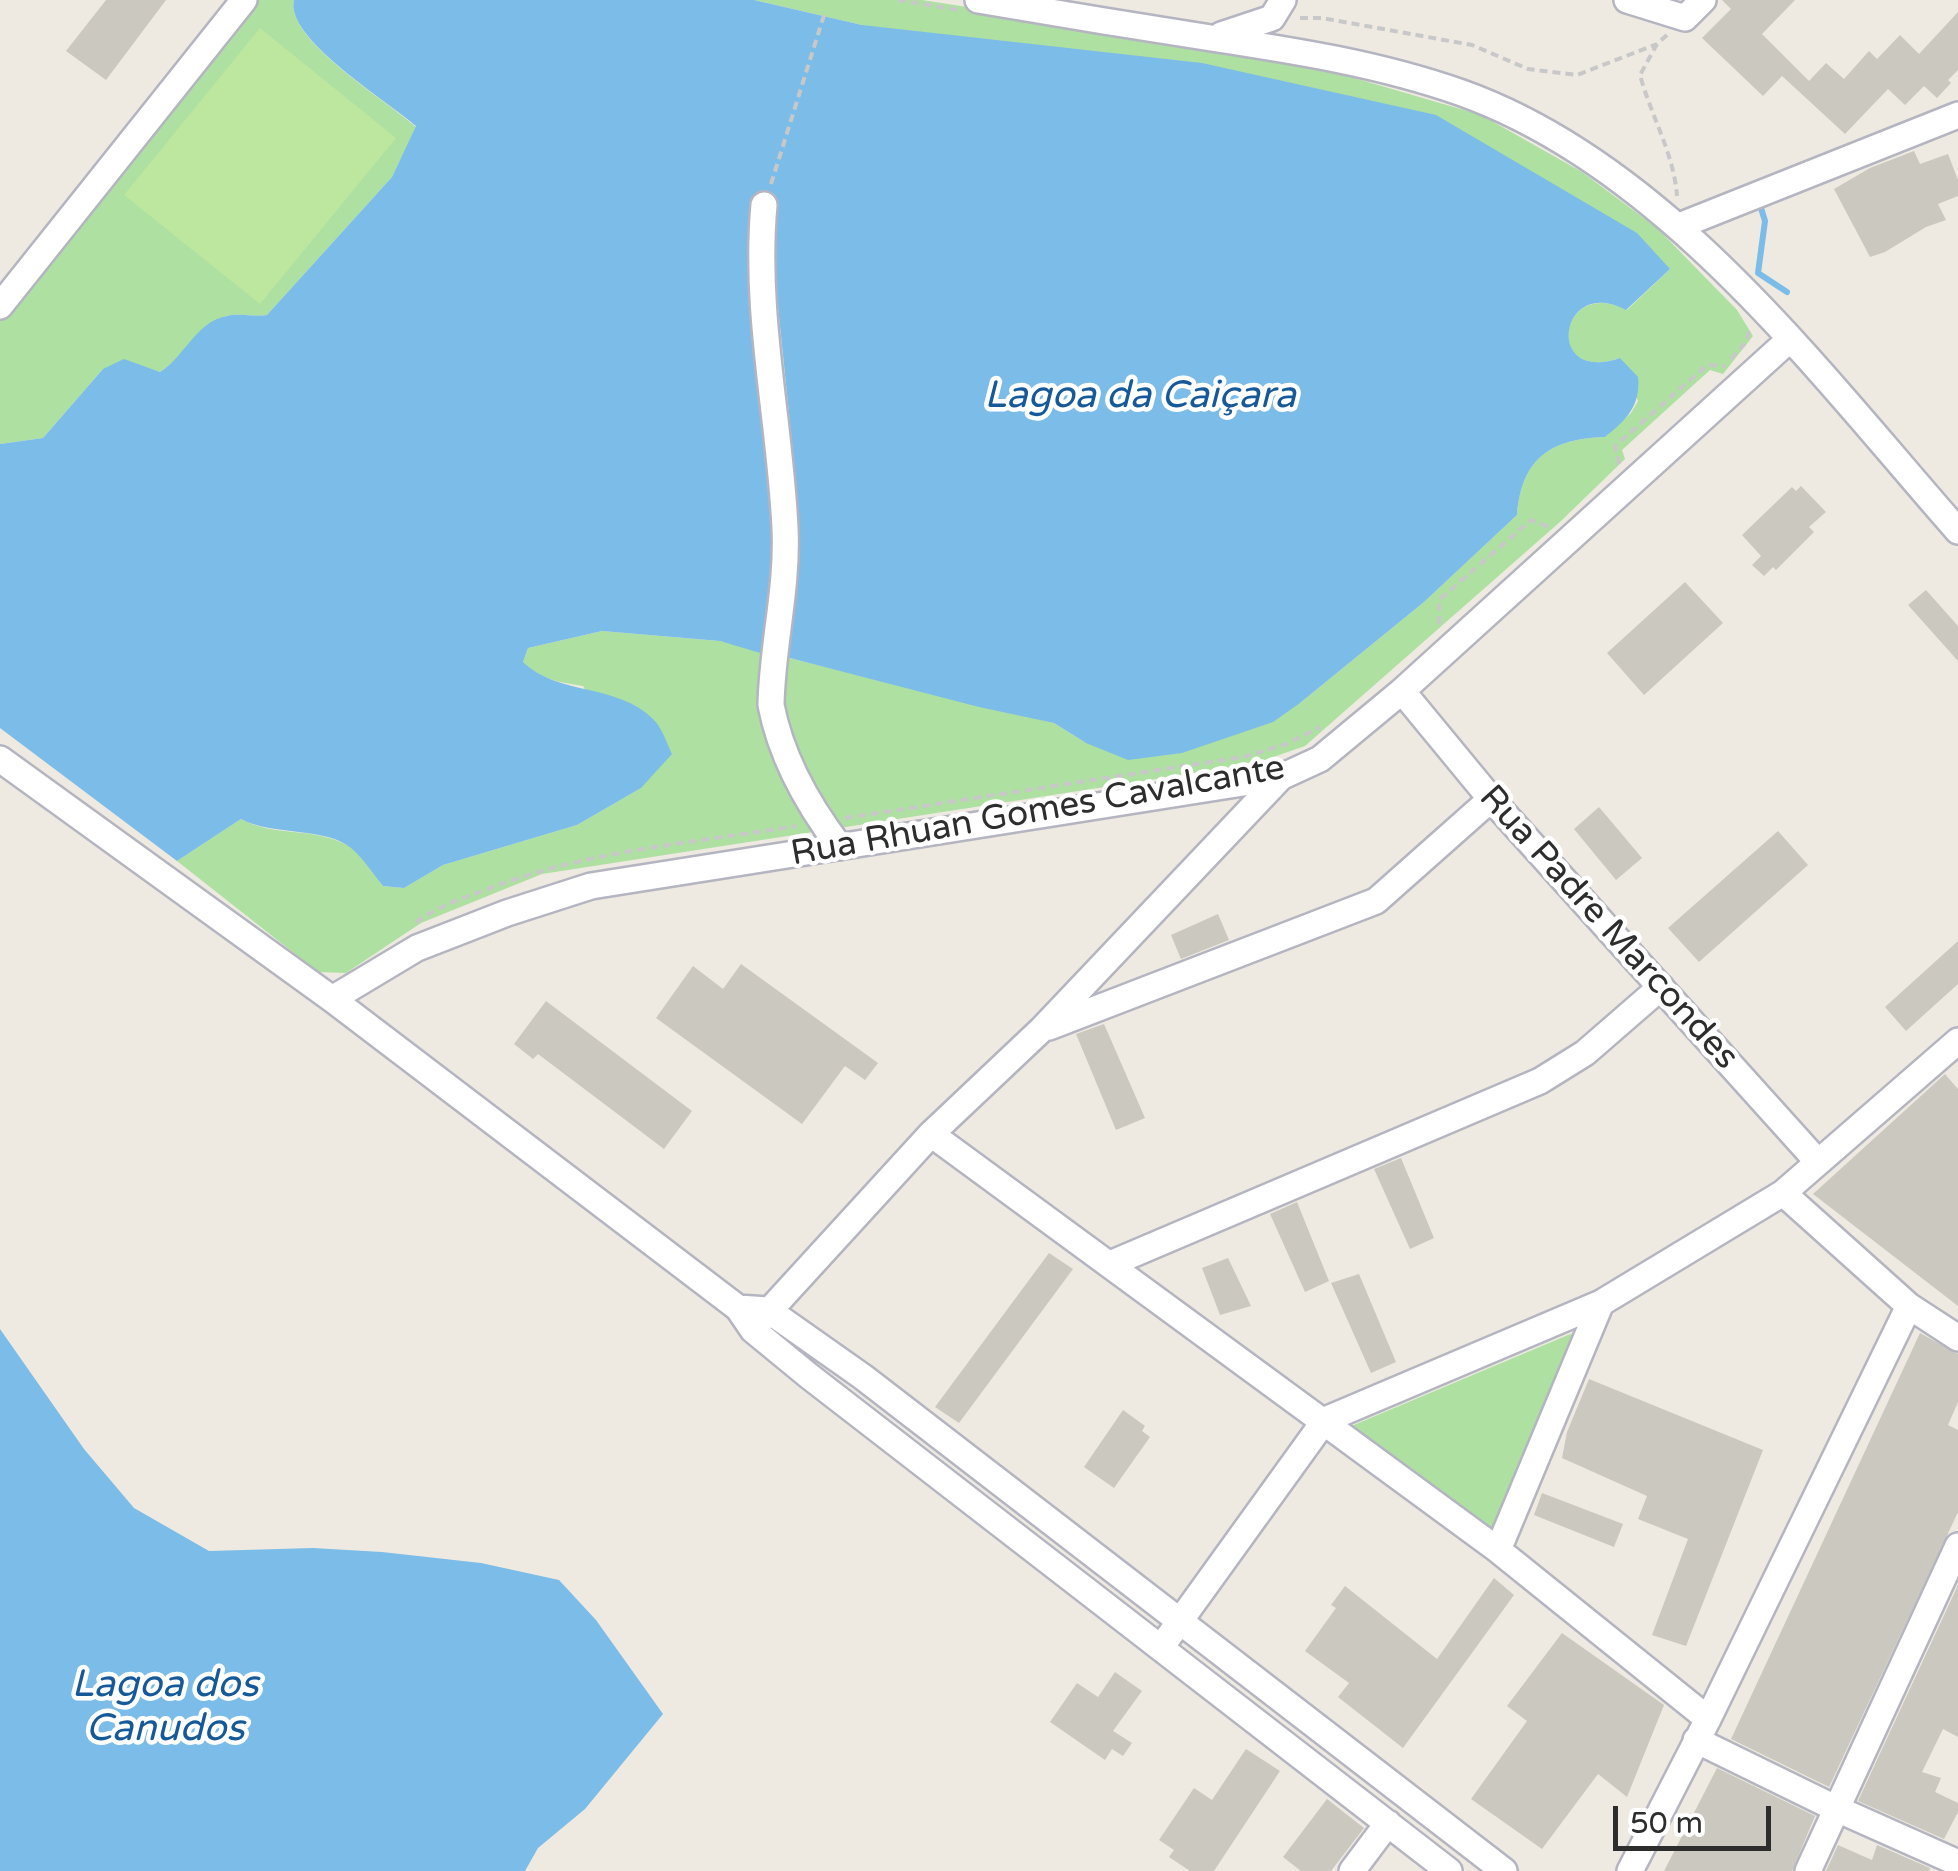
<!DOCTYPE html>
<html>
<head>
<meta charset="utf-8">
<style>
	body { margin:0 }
	#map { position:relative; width:1958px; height:1871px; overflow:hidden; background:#eeeae1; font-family:"Varela Round",sans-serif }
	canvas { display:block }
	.scale { position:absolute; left:1613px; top:1806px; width:158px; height:45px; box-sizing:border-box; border:5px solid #2d2d2d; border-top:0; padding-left:12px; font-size:30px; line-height:35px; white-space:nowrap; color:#2d2d2d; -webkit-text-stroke:8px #fff; paint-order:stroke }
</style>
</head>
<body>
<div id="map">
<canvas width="1958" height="1871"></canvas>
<div class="scale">50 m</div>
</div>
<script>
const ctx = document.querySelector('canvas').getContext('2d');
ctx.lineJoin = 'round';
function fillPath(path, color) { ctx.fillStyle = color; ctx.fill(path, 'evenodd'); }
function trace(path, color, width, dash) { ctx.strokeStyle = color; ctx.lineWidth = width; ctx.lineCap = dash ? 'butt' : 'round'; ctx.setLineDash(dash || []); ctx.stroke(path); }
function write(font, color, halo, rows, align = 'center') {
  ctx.font = font + ' "Varela Round",sans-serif'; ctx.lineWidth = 9; ctx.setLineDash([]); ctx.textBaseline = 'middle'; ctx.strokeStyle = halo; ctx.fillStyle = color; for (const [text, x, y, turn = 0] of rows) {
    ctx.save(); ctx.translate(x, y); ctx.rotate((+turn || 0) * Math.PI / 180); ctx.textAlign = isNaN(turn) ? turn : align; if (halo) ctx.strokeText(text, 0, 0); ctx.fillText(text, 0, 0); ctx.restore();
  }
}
fillPath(new Path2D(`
	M251 0H294C284 39 389 102 416 127L392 177 267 315C255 317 238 313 227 316 197 326 185 357 160 372L145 368 103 369 43 438 0 444V313Z
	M754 0H922L1272 54 1481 115 1582 172 1657 228 1737 310 1753 336 1723 374 1710 370 1622 450 1625 459 1561 521 1305 746 1253 764 542 874 421 923 346 973 318 972 177 861 241 819C273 837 314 827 347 845 360 852 373 874 383 886L404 888 443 865 577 825 641 788 583 686C558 682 542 680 523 662L528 648 602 631 720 641 1054 723 1086 743 1300 703 1424 602 1517 515C1522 458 1550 439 1605 437L1631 413 1638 401 1620 358C1543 385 1558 275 1627 310L1670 269 862 25Z
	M1580 1330 1496 1531 1349 1427Z`), '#aee0a2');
fillPath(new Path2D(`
	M260 28 396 138 260 304 124 195Z`), '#bde79e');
fillPath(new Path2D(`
	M294 0H754L862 25 1202 63 1436 115 1637 233 1670 269 1626 310C1559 274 1543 385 1620 358L1638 377C1641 406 1626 420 1605 437 1550 439 1522 458 1517 515L1424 602 1300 703 1273 722 1182 753 1128 760 1086 743 1054 723 979 707 786 657 798 563 797 491 773 258 777 217 774 194 765 190C725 246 775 456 776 532 776 572 770 614 767 655L720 641 602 631 528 648 523 662C558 696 617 683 653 719 662 727 667 744 672 754L641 788 577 825 443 865 404 888 383 886C373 874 363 858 351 848 327 827 272 836 241 819L177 861 0 728V444L43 438 103 369 124 359 160 372C185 357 195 322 227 316 239 313 254 317 267 315L392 177 416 126C389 102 284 38 294 0Z
	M0 1329 84 1449 134 1508 209 1551 313 1548 382 1552 481 1563 559 1580 596 1620 663 1714 585 1809 538 1848 525 1871H0Z`), '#7cbce8');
trace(new Path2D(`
	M1761 208 1765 221 1758 273 1787 292`), '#7cbce8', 6);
fillPath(new Path2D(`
	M106 0H166L106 80 66 51Z
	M1722 0H1795L1762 34 1809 81 1826 63 1844 79 1869 51 1877 59 1900 35 1919 54 1958 12V70L1948 80 1951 83 1937 98 1924 86 1905 105 1888 89 1845 134 1782 76 1763 96 1702 38 1731 9Z
	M1914 151 1920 164 1948 154 1958 180V196L1938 204 1946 220 1926 227 1885 252 1870 257 1834 189 1870 168Z
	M1801 486 1826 512 1809 527 1814 532 1776 570 1773 567 1764 576 1752 565 1761 556 1742 535 1792 487 1796 491Z
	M1685 582 1723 623 1644 695 1607 653Z
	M1926 590 1958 626V661L1908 605Z
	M1599 807 1642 858 1616 880 1574 829Z
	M1778 831 1808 865 1699 962 1668 928Z
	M1218 914 1229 940 1181 959 1171 935Z
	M1958 941V984L1906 1031 1885 1007Z
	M741 964 878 1063 865 1080 845 1066 802 1124 656 1018 693 966 723 989Z
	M546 1001 692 1111 664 1149 538 1054 533 1059 514 1044Z
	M1104 1024 1145 1118 1116 1130 1076 1034Z
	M1945 1074 1958 1089V1306L1813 1194Z
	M1401 1158 1434 1238 1410 1249 1374 1169Z
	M1297 1202 1329 1281 1305 1292 1270 1214Z
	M1049 1253 1073 1269 959 1423 935 1407Z
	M1228 1258 1251 1306 1220 1315 1202 1268Z
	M1359 1274 1396 1362 1371 1373 1331 1283Z
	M1920 1333 1958 1354V1402L1948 1425 1958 1430V1512L1829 1787 1731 1739Z
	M1589 1379 1763 1450 1686 1646 1652 1635 1688 1539 1638 1519 1647 1496 1562 1458 1567 1432Z
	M1123 1410 1145 1426 1142 1431 1150 1437 1114 1488 1084 1467Z
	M1542 1493 1623 1524 1614 1547 1534 1515Z
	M1494 1578 1514 1595 1403 1748 1338 1697 1349 1683 1305 1651 1336 1608 1331 1605 1345 1586 1437 1659Z
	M1958 1585V1737L1943 1729 1922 1772 1941 1778 1935 1792 1958 1803V1812L1944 1839 1858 1801Z
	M1562 1633 1664 1705 1627 1797 1598 1774 1542 1849 1471 1799 1527 1721 1507 1706Z
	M1115 1672 1142 1691 1113 1731 1132 1743 1123 1756 1112 1749 1105 1760 1050 1722 1077 1683 1098 1697Z
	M1246 1749 1280 1771 1214 1871H1190L1169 1857 1174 1850 1159 1840 1194 1788 1212 1800Z
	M1717 1768 1815 1816 1792 1871H1664Z
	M1327 1799 1364 1828 1331 1871H1301L1283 1857Z
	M1838 1845 1872 1860 1877 1845 1930 1868 1929 1871H1826Z`), '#cac8bf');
const minor = new Path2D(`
	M978 0C1056 13 1133 26 1211 38 1296 51 1380 64 1462 93 1666 166 1819 373 1958 531
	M1627 0 1685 18 1703 0
	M1221 35 1272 18 1283 0
	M764 205C754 313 780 421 785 528 788 588 772 646 771 705 781 757 808 805 840 847
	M1679 226 1958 115
	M0 306 244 0
	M1402 691 1491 799 1818 1162
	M0 759 332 999 738 1308 753 1330 809 1376 1449 1871
	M332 999 417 948 507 913 591 886 1281 777 1320 759 1402 691 1789 340
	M1049 1027 1376 901 1491 799
	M931 1134 1498 1550 1708 1719
	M1783 1193 1909 1306 1958 1338
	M1110 1264 1540 1081 1585 1053 1661 987
	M738 1308 768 1310 863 1377 1504 1871
	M759 1322 931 1134 1041 1030 1281 777
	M1498 1550 1601 1303
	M1162 1646 1325 1420 1601 1303 1783 1193 1958 1041
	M1696 1740 1837 1809 1958 1863
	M1352 1871 1388 1823
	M1630 1871 1708 1719 1909 1306
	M1808 1871 1958 1546`);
trace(minor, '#b4b5c0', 30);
trace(new Path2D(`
	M898 0 959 10
	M1300 18H1322L1472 45 1528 69 1577 75 1657 44
	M1667 35 1657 44 1640 75C1651 116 1674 154 1677 196
	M771 184 825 12
	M1731 359 1747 341 1749 330
	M1619 464 1615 446 1707 365 1725 366
	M1439 624V600L1531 520 1549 527
	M845 818 1243 757 1287 744 1320 727
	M416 922C440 905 466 897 493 887 591 850 693 843 796 826`), '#c8c8c8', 4, [8, 5]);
trace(minor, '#fff', 25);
write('35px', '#2d2d2d', '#fff', [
	["Rua Rhuan Gomes Cavalcante",1038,812,-10],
	["Rua Padre Marcondes",1608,928,48]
]);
write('italic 38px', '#165999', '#fff', [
	["Lagoa da Caiçara",1140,397],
	["Lagoa dos",165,1686],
	["Canudos",165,1730]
]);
</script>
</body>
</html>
